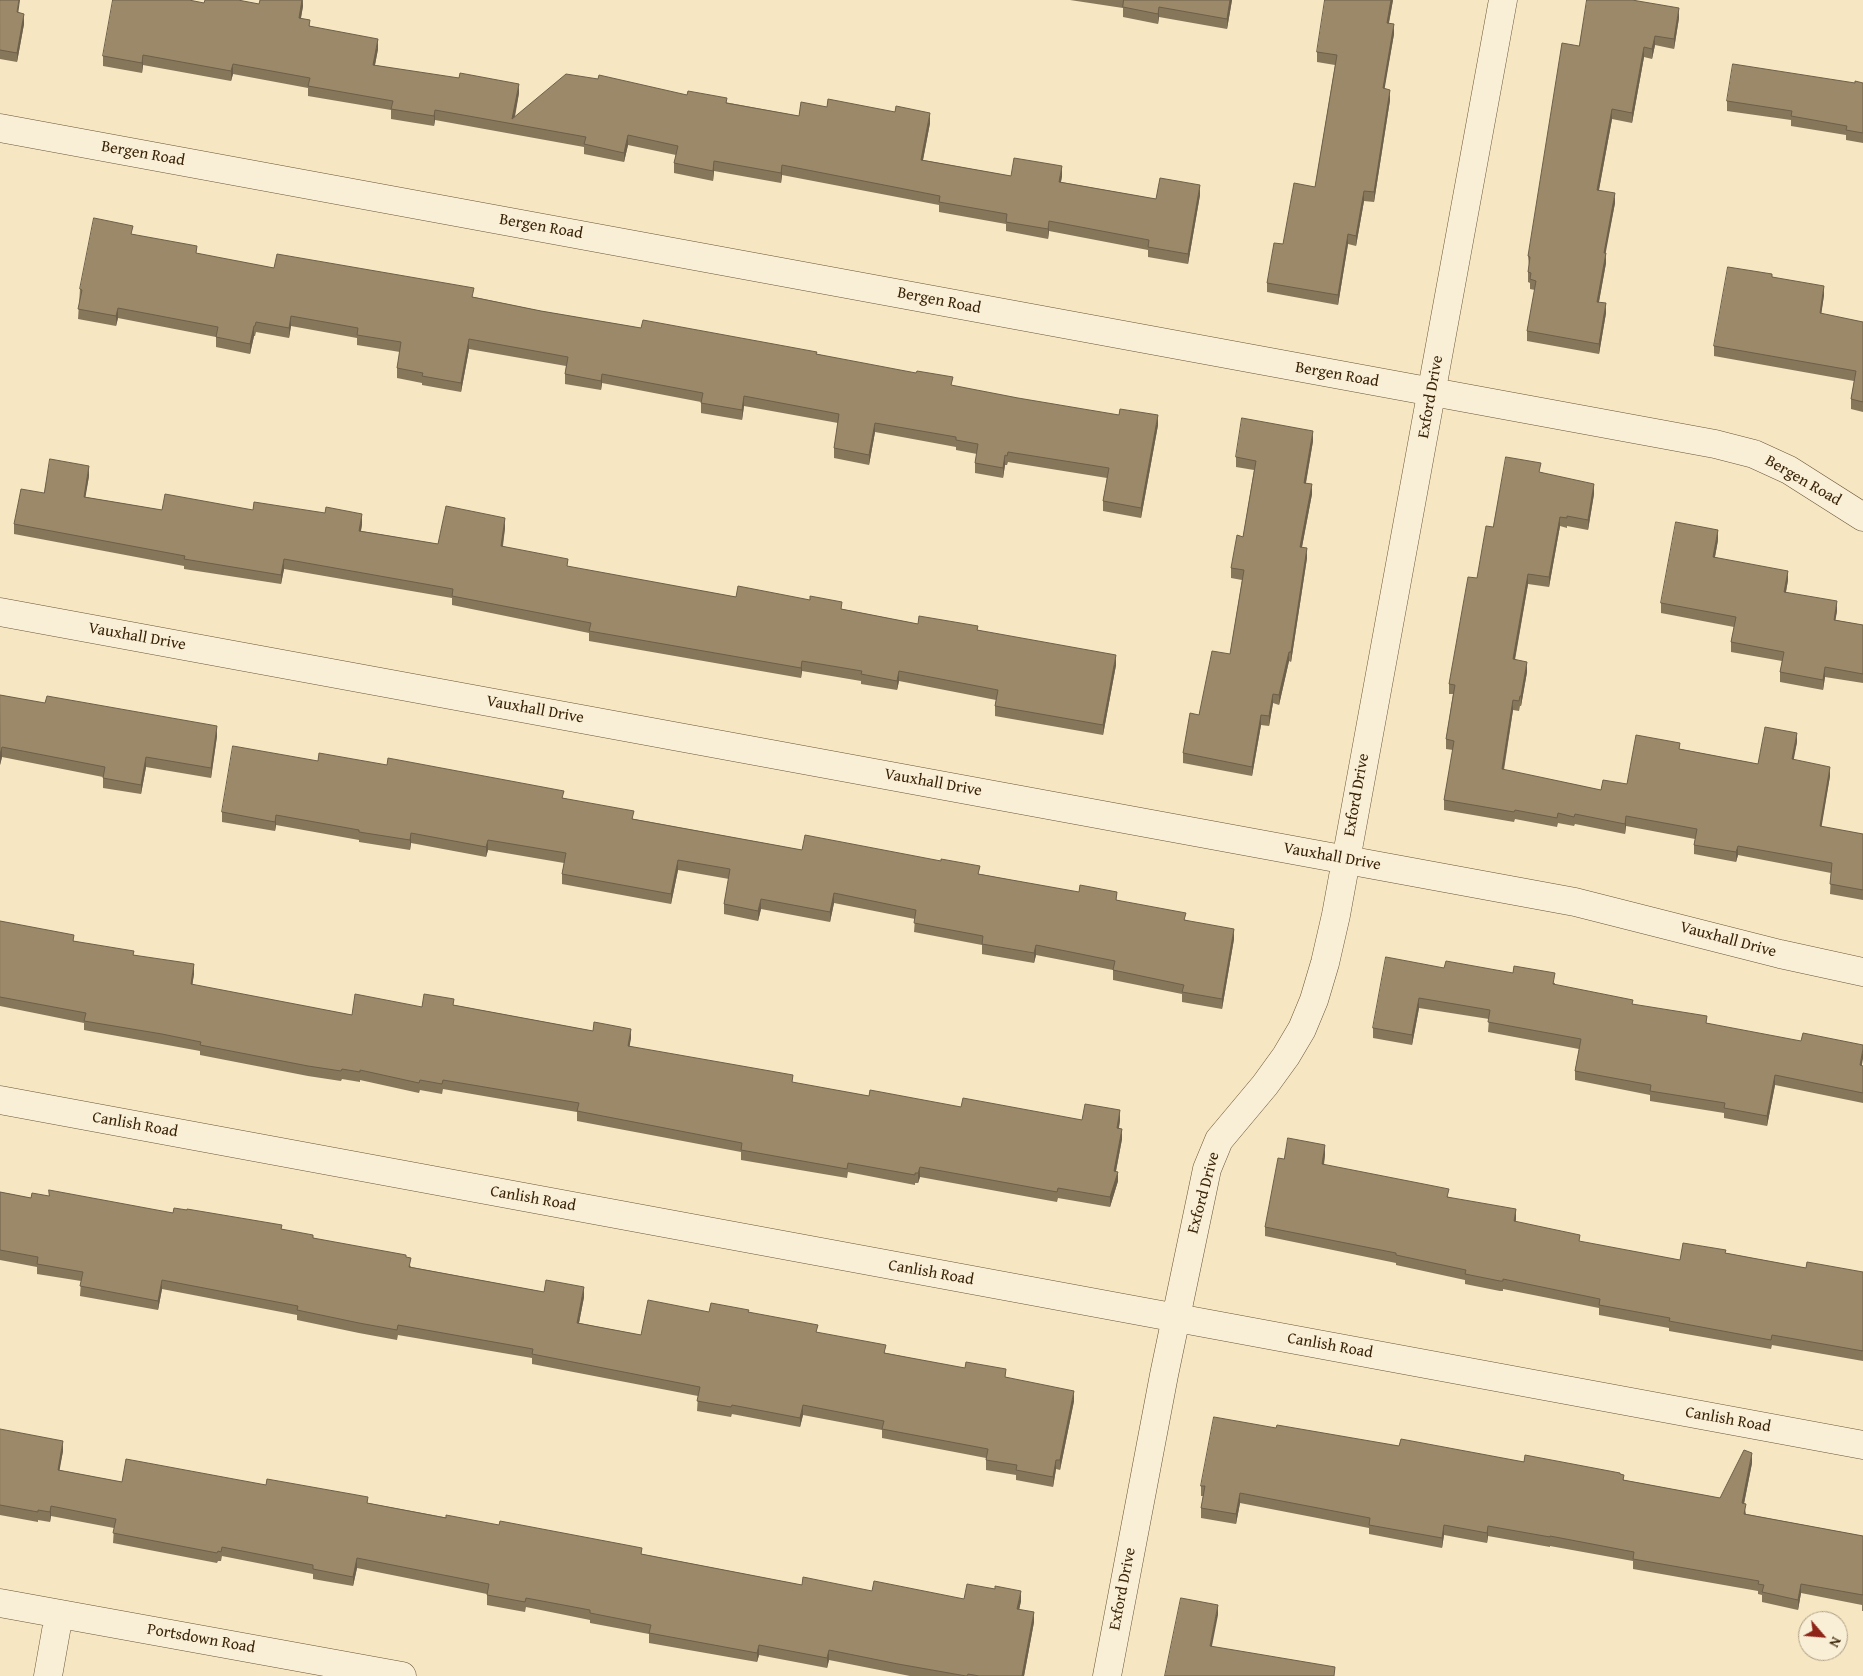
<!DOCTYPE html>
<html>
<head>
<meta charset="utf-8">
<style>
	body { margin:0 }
	#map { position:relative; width:1863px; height:1676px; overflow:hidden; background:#f6e6c2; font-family:"Gentium Book Plus",serif }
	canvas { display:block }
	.north { position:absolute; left:1798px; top:1611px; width:50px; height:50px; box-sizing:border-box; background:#f9efd7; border:1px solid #ad9e84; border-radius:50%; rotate:117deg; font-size:14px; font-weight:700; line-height:20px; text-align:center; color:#3b2508 }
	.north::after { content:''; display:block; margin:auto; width:18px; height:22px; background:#8f2418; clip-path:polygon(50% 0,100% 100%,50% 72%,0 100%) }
</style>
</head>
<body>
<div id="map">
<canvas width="1863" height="1676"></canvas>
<div class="north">N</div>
</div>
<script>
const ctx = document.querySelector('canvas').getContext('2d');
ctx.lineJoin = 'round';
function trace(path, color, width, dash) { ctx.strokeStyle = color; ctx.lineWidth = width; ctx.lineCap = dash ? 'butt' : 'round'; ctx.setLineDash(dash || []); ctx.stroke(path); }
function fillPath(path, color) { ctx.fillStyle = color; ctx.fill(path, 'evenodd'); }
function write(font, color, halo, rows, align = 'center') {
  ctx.font = font + ' "Gentium Book Plus",serif'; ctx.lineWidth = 4; ctx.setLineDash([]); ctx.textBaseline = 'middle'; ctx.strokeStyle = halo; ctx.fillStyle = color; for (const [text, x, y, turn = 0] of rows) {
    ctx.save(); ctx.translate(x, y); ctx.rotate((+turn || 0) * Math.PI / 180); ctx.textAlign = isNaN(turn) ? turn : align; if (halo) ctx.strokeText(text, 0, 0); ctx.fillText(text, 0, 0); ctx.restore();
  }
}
const minor = new Path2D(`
	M0 128 1715 444 1754 454 1789 470 1863 517
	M0 612 1575 902 1780 954 1863 972
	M0 1100 1863 1445
	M0 1603 402 1676
	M48 1676 59 1614
	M1107 1676 1164 1375 1207 1169 1219 1140 1265 1085 1286 1056 1302 1029 1314 1000 1325 963 1336 915 1503 0`);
trace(minor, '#6a5536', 29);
trace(minor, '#f9efd7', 28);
fillPath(new Path2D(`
	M0 0 18 13 24 24 17 62 0 59Z
	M303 0V6L301 18 310 26 378 49 375 65 519 93 515 117 687 95 799 116 827 107 930 123 923 160 1011 176H1062L1061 182 1156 199 1200 195 1188 264 1148 257V250L1049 231 1048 239 1006 231V224L939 212V205L782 175 781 183 714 171 713 181 674 173V163L676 155 628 145 624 162 584 154V147L435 120 434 126 391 119V110L308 96V88L233 74 231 81 143 65 142 73 103 66V56L204 3 259 4Z
	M1070 0H1232L1227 29 1159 17 1158 24 1123 17V8Z
	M1393 0 1389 23 1394 34 1384 89 1390 100 1374 202 1364 201 1356 246 1348 244 1338 305 1267 292V283L1283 244 1315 187 1335 65 1317 62V52Z
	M1679 18 1674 49 1655 45 1652 59 1644 57 1632 123 1612 119 1599 190 1615 203 1605 253 1606 263 1599 302 1606 313 1599 354 1527 341V331L1535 290 1530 289V283L1528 282V272L1529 266 1528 256 1579 46Z
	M1855 83H1863V143L1846 140V135L1791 126V120L1727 111V101Z
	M133 234 197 254 274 268 474 297 541 311 641 328 817 354 953 386 1158 425 1141 518 1103 511V501L1107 478 1008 462 1007 465H1005L1003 478 975 473V463L977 454 956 450V447L875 432 869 465 834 458V448L838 423 744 406 742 420 701 413V402L602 383 601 390 565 384V374L566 366 469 349 461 392 422 385V383L397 378V368L400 352 357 345V338L291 326 289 338 256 332 255 336H254L250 354 216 347V337L118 318 116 326 78 319 80 289Z
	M1772 277 1824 295 1821 314 1863 322V412L1851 409V399L1854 381 1714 356V346Z
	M1313 441 1306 483 1312 494 1302 547 1307 558 1291 662 1289 661 1279 705 1273 703 1269 726 1261 725 1252 776 1183 763V753L1199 715 1230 654 1242 580 1231 578V568L1243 537 1254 470 1236 467V457Z
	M1541 472 1594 494 1588 530 1567 526V528L1560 526 1549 587 1528 584 1515 660 1527 672 1521 706H1520L1519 711 1513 710 1504 770 1601 790 1627 784 1680 749 1758 764 1797 742 1793 759 1830 776 1821 827 1863 834V900L1830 894 1831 873 1738 855 1736 862 1694 854V845L1695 839 1626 826 1625 834 1575 824 1574 826 1558 823 1557 827 1515 819 1514 822 1444 810V800L1453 750 1446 749V739L1453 694H1449V684L1477 578 1493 527Z
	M89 476 85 497 162 510H253L362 524 361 531 438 544 505 528 503 546 568 567 736 597 842 609 918 624 978 630 1116 665 1103 735 995 716V706L996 700 899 681 897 690 861 684V681L802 671 801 678 589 641V633L452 605V598L284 569 281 584 184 569V566L14 534V524L44 493Z
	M1718 540 1715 557 1788 580 1786 592 1837 611 1835 620 1863 625V683L1825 677 1823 690 1780 682V672L1782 661 1731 652V642L1734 627 1661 613V603Z
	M0 695 217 736 211 778 146 767 141 794 103 788V777L2 757 0 765Z
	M318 761 564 798 634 819 802 850 980 874 1117 900 1186 920 1234 939 1222 1009 1182 1002V994L1113 980V970L1036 955 1034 963 982 954V945L914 932 915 919 834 903 830 922 761 909 758 921 724 914V904L729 879 678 870 671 904 562 884V874L564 863 488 850 486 857 411 843 410 850 359 842V840L276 825 275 831 222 822V812Z
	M0 921 74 941 134 955 194 974 192 985 352 1015 422 1007 454 1005 631 1038 629 1046 793 1083 869 1096 961 1107 1082 1120H1120L1119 1128 1122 1139 1116 1171 1118 1181 1110 1207 1058 1198 1057 1202 920 1177 918 1183H915V1185L848 1172 847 1178 741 1160V1152L577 1121V1112L443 1089 442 1094 420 1090 419 1093 360 1080V1082L342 1079 341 1081 308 1076 200 1055V1051L162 1044 84 1030V1023L0 1006Z
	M1444 968 1555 983V985L1707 1023 1863 1066V1103L1775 1085 1767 1126 1724 1118V1113L1650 1101V1095L1575 1080V1071L1579 1049 1488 1032 1489 1019 1419 1008 1412 1045 1373 1038V1028Z
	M1325 1155 1324 1165 1449 1197 1516 1219 1515 1222 1580 1242 1680 1260 1726 1253 1806 1268 1863 1272V1361L1772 1345 1771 1349 1669 1331V1328L1599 1315V1308L1503 1289V1291H1500L1465 1284V1280L1396 1265V1263L1265 1236V1227L1284 1159Z
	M0 1192 31 1198 49 1196 173 1213 282 1229 313 1238 406 1257 411 1267 544 1292 584 1297 579 1323 641 1335 709 1312H749L886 1353 1006 1377 1074 1401 1060 1470 1056 1469 1053 1487 1016 1480V1475L986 1470V1458L882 1438V1430L803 1415 800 1427 732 1414 731 1417 697 1411 698 1396 532 1364V1358L398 1335 397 1340 359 1333 297 1320V1315L162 1289 158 1310 80 1296 81 1281 37 1274V1267L0 1260Z
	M1276 1428 1399 1446 1620 1474 1624 1480 1720 1498 1752 1463 1744 1504 1746 1514 1863 1536V1611H1862V1605L1801 1593 1798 1610 1762 1602V1595L1758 1594V1591L1633 1569V1561L1550 1546V1547L1488 1536 1487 1543 1444 1535 1442 1548 1369 1534V1528L1240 1503 1236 1524 1201 1518V1508L1203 1496H1201V1486Z
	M0 1429 63 1451 59 1470 122 1482 266 1485 368 1503 642 1554 802 1585 964 1599 1021 1601 1019 1610 1034 1622 1024 1676H910L829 1660 827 1668 759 1655 757 1662 649 1643V1634L590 1623V1620L526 1607 525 1612 487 1605V1594L357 1568 353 1586 313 1579V1574L222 1556 221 1561H218L217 1563 113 1543 114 1528 51 1516 50 1522 38 1520V1522L0 1515Z`), '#86765a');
fillPath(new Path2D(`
	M19 0H20L17 22V12Z
	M302 0 303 6 299 28V18Z
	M1230 0H1232L1227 29V19Z
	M1391 0H1393L1387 32V23Z
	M1159 7V17L1158 24V14Z
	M1679 8V18L1674 49V39Z
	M24 14V24L17 62V53Z
	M1394 24V34L1383 98V88Z
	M1655 36V45L1652 59V49Z
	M378 39V49L373 75V65Z
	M1644 47V57L1632 123V113Z
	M143 55V65L142 73V63Z
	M233 64V74L231 81V71Z
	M519 84V93L513 124 512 119Z
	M1390 90V100L1374 202V192Z
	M1612 109V119L1597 200V190Z
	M435 110V120L434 126V116Z
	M930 113V123L921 170V160Z
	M628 135V145L624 162V153Z
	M714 161V171L713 181V171Z
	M782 165V175L781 183V173Z
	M1062 166V176L1059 191V182Z
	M1200 185V195L1188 264V254Z
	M1364 191V201L1356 246V236Z
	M1615 193V203L1604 262V253Z
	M1049 221V231L1048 239V229Z
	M1348 234V244L1338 305V295Z
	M1606 253V263L1597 312V302Z
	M1824 286V295L1820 323V313Z
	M1606 303V313L1599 354V344Z
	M118 308V318L116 326V316Z
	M291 316V326L289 338V328Z
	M254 326V336L250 354V344Z
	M469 339V349L461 392V383Z
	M602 374V383L601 390V381Z
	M744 396V406L742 420V410Z
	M1158 415V425L1141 518V508Z
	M875 423V432L869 465V455Z
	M1313 431V441L1304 493V483Z
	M1005 455V465L1003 478V468Z
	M89 466V476L84 506V497Z
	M1312 484V494L1300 557V547Z
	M1594 484V494L1588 530V520Z
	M362 514V524L359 541V531Z
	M1560 517V526L1549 587V577Z
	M505 518V528L501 556V546Z
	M1718 530V540L1713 567V557Z
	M1307 548V558L1291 662V652Z
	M284 559V569L281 584V575Z
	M1788 571V580L1784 602V592Z
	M1528 574V584L1513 669V659Z
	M1837 601V611L1834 629V620Z
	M1289 652V661L1279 705V695Z
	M1116 655V665L1103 735V725Z
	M802 661V671L801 678V668Z
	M1527 662V672L1521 706V696Z
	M1825 667V677L1823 690V680Z
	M899 671V681L897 690V681Z
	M1273 694V703L1269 726V716Z
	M1513 700V710L1502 779V769Z
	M1261 715V725L1252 776V767Z
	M217 726V736L211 778V768Z
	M1797 733V742L1792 769V759Z
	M2 747V757L0 765V755Z
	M146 757V767L141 794V785Z
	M1830 767V776L1820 836V826Z
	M276 815V825L275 831V822Z
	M1626 816V826L1625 834V824Z
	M411 833V843L410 850V840Z
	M488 840V850L486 857V847Z
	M1738 846V855L1736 862V852Z
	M678 860V870L671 904V894Z
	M834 893V903L830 922V912Z
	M761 899V909L758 921V911Z
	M1234 929V939L1222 1009V999Z
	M1036 945V955L1034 963V953Z
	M194 964V974L191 994V984Z
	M1419 998V1008L1412 1045V1035Z
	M631 1029V1038L628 1056V1046Z
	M1863 1049V1059L1860 1075V1065Z
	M1775 1075V1085L1767 1126V1116Z
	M1120 1110V1120L1117 1138V1128Z
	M1122 1129V1139L1114 1181V1171Z
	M1325 1145V1155L1322 1174V1164Z
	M920 1167V1177L918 1183V1173Z
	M1118 1172V1181L1110 1207V1197Z
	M1516 1209V1219L1514 1231V1221Z
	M162 1280V1289L158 1310V1301Z
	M584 1287V1297L577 1333V1323Z
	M1074 1391V1401L1060 1470V1460Z
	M803 1405V1415L800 1427V1418Z
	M63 1441V1451L58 1479V1470Z
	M1752 1453V1463L1742 1513V1503Z
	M1056 1460V1469L1053 1487V1477Z
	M1240 1493V1503L1236 1524V1514Z
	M51 1506V1516L50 1522V1512Z
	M1444 1525V1535L1442 1548V1538Z
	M1488 1526V1536L1487 1543V1533Z
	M357 1558V1568L353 1586V1577Z
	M1801 1584V1593L1798 1610V1600Z
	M1021 1591V1601L1017 1619V1609Z
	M1218 1605V1615L1210 1656V1646Z
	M1034 1612V1622L1024 1676H1022Z
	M759 1645V1655L757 1662V1653Z
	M829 1650V1660L827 1668V1658Z`), '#6d604a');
const building = new Path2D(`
	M0 0H19L17 12 24 14 17 53 0 50Z
	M113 0H189L204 3 205 0H238L259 4 260 0H302L299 18 310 20 309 26 378 39 373 65 459 78 460 73 519 84 512 119 566 74 598 79 599 75 687 95 688 91 727 98 726 103 799 116 801 102 827 107 828 99 895 112 896 106 930 113 921 160 1011 176 1014 158 1062 166 1059 182 1156 199 1160 178 1200 185 1188 254 1148 247 1149 240 1049 221 1048 229 1006 222 1007 214 939 202 940 196 782 165 781 173 714 161 713 171 674 163 678 146 628 135 624 153 584 144 586 137 435 110 434 116 391 109 393 101 308 86 310 78 233 64 231 71 143 55 142 63 103 56Z
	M1124 0H1230L1227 19 1159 7 1158 14 1123 7Z
	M1325 0H1391L1387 23 1394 24 1383 88 1390 90 1374 192 1364 191 1356 236 1348 234 1338 295 1267 283 1274 243 1283 244 1294 183 1315 187 1337 55 1317 52Z
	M1587 0H1632L1679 8 1674 39 1655 36 1652 49 1644 47 1632 113 1612 109 1597 190 1615 193 1604 253H1606L1597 302 1606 303 1599 344 1527 331 1536 281 1530 279 1531 273 1528 272 1530 257 1528 256 1562 43 1579 46Z
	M1733 64 1855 83V81L1863 83V133L1846 130 1847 126 1791 116 1792 111 1727 101Z
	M94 218 133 226 131 234 197 246 196 253 274 268 277 254 474 288 472 297 541 311 641 328 643 320 817 352 816 354 916 373 917 371 953 377 951 385 1018 398 1119 415 1120 409 1158 415 1141 508 1103 501 1109 468 1008 452 1007 456 1005 455 1003 468 975 463 978 444 956 440V437L875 423 869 455 834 448 839 414 744 396 742 410 701 403 703 393 602 374 601 381 565 374 568 357 469 339 461 383 422 376 423 373 397 368 401 342 357 335 358 328 291 316 289 328 256 322 255 326H254L250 344 216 337 218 327 118 308 116 316 78 309 82 290 80 289Z
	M1728 267 1772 274V277L1824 286 1820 313 1863 322V402L1851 399 1856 371 1714 346Z
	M1242 418 1313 431 1304 483 1312 484 1300 547 1307 548 1291 652H1289L1279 695 1273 694 1269 716 1261 715 1252 767 1183 753 1190 713 1199 715 1212 651 1230 654 1244 570 1231 568 1237 535 1243 537 1256 461 1236 457Z
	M1506 457 1541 463 1539 472 1594 484 1588 520 1567 516V518L1560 517 1549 577 1528 574 1513 659 1527 662 1521 696H1520L1519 701 1513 700 1502 769 1601 790 1603 780 1627 784 1636 735 1680 743 1679 749 1758 764 1765 727 1797 733 1792 759 1830 767 1820 826 1863 834V890L1830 884 1832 863 1738 846 1736 852 1694 845 1697 829 1626 816 1625 824 1575 814 1574 817 1558 813 1557 818 1515 810 1514 812 1444 800 1454 741 1446 739 1455 685 1449 684 1468 577 1477 578 1486 526 1493 527Z
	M50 459 89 466 84 497 162 510 165 494 253 510 254 502 325 513 326 507 362 514 359 531 438 544 446 506 505 518 501 546 568 559 567 566 736 597 738 586 810 600V596L842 602 841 609 918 624 919 616 978 626 977 630 1116 655 1103 725 995 706 998 690 899 671 897 681 861 674 862 671 802 661 801 668 589 631 591 623 452 596 453 589 284 559 281 575 184 559 185 556 14 524 21 489 44 493Z
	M1676 522 1718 530 1713 557 1788 571 1784 592 1837 601 1834 620 1863 625V674L1825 667 1823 680 1780 672 1784 652 1731 642 1736 617 1661 603Z
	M0 695 45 703 47 696 217 726 211 768 146 757 141 785 103 778 105 767 2 747 0 755Z
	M233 746 318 761 319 753 387 765 388 758 564 791 562 798 634 811 632 819 802 850 805 835 941 861V859L980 866 978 874 1079 892 1080 885 1117 892 1116 900 1186 913 1184 920 1234 929 1222 999 1182 992 1184 985 1113 970 1115 961 1036 945 1034 953 982 944 983 936 914 923 916 910 834 893 830 912 761 899 758 911 724 904 730 869 678 860 671 894 562 874 566 853 488 840 486 847 411 833 410 840 359 832V830L276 815 275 822 222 812Z
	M0 921 74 935 73 941 134 951 133 955 194 964 191 984 352 1015 355 994 422 1007 424 994 454 999 453 1005 593 1031 594 1022 631 1029 628 1046 793 1075 792 1082 869 1096 870 1090 961 1107 963 1098 1082 1120 1085 1104 1120 1110 1117 1128 1122 1129 1114 1171 1118 1172 1110 1197 1058 1188 1057 1192 920 1167 918 1173H915V1175L848 1163 847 1169 741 1150 742 1143 577 1111 579 1103 443 1080 442 1084 420 1080 419 1083 360 1070V1072L342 1069 341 1071 308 1066 200 1045 201 1042 162 1034 84 1021 86 1013 0 997Z
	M1386 957 1444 968 1446 961 1513 973 1514 966 1555 973 1553 984 1633 1000 1632 1004 1707 1016 1706 1023 1801 1041 1803 1033 1863 1045V1049L1860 1065 1863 1066V1093L1775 1075 1767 1116 1724 1108 1725 1103 1650 1091 1651 1085 1575 1071 1581 1039 1488 1022 1490 1010 1419 998 1412 1035 1373 1028Z
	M1288 1138 1325 1145 1322 1164 1449 1189 1447 1197 1516 1209 1514 1221 1580 1235 1579 1241 1680 1260 1683 1243 1726 1250 1725 1253 1806 1268 1807 1262 1863 1272V1351L1772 1335 1771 1340 1669 1321 1670 1318 1599 1305 1600 1299 1503 1279V1281H1500L1465 1274 1466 1270 1396 1255V1253L1265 1227 1278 1158 1284 1159Z
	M49 1190 173 1213 174 1208 187 1210V1209L282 1225 281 1229 313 1235V1238L406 1255V1257L411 1258 409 1267 544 1292 546 1280 584 1287 577 1323 641 1335 648 1300 709 1312 711 1303 749 1310 748 1312 818 1325 816 1332 886 1345 884 1353 965 1368 966 1362 1006 1369 1005 1377 1074 1391 1060 1460H1056L1053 1477 1016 1470 1017 1465 986 1460 988 1449 882 1429 884 1421 803 1405 800 1418 732 1405 731 1407 697 1401 700 1387 532 1354 533 1349 398 1325 397 1330 359 1323 297 1310 298 1306 162 1280 158 1301 80 1286 83 1272 37 1264 38 1257 0 1250V1192L31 1198 32 1193 49 1196Z
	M1214 1417 1276 1428 1277 1425 1399 1446 1401 1439 1524 1462 1525 1455 1620 1473V1474L1624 1475 1623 1480 1720 1498 1744 1450 1752 1453 1742 1503 1746 1504 1744 1514 1863 1536V1595L1801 1584 1798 1600 1762 1592 1764 1585 1758 1584 1759 1581 1633 1559 1634 1552 1550 1536V1537L1488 1526 1487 1533 1444 1525 1442 1538 1369 1525 1370 1518 1240 1493 1236 1514 1201 1508 1205 1486H1201Z
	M0 1429 63 1441 58 1470 122 1482 126 1459 266 1485 267 1479 368 1497 367 1503 446 1518V1515L499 1525 500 1521 642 1548 641 1554 802 1585 803 1577 872 1591 874 1581 964 1599 967 1584 995 1589V1586L1021 1591 1017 1609 1034 1612 1022 1676H979L968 1674 967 1676H966L898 1664 829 1650 827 1658 759 1645 757 1653 649 1633 651 1625 590 1613V1610L526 1598 525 1602 487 1595 489 1584 357 1558 353 1577 313 1569V1565L222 1547 221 1552 218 1551 217 1553 113 1533 116 1519 51 1506 50 1512 38 1510V1512L0 1505Z
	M1181 1598 1218 1605 1210 1646 1335 1667 1334 1676H1165Z`);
fillPath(building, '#9c8969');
trace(building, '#6d604a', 1);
write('16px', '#3b2508', '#f9efd7', [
	["Bergen Road",143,154,10],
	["Bergen Road",541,227,10],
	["Bergen Road",939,301,11],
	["Bergen Road",1337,375,10],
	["Exford Drive",1431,397,-80],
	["Bergen Road",1803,481,30],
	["Vauxhall Drive",137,637,10],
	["Vauxhall Drive",535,710,10],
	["Vauxhall Drive",933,783,10],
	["Exford Drive",1357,795,-80],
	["Vauxhall Drive",1332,857,10],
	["Vauxhall Drive",1728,940,15],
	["Canlish Road",135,1125,10],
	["Exford Drive",1204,1193,-75],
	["Canlish Road",533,1199,10],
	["Canlish Road",931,1273,10],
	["Canlish Road",1330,1346,10],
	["Canlish Road",1728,1420,10],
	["Exford Drive",1123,1589,-79],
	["Portsdown Road",201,1639,10]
]);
</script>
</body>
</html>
